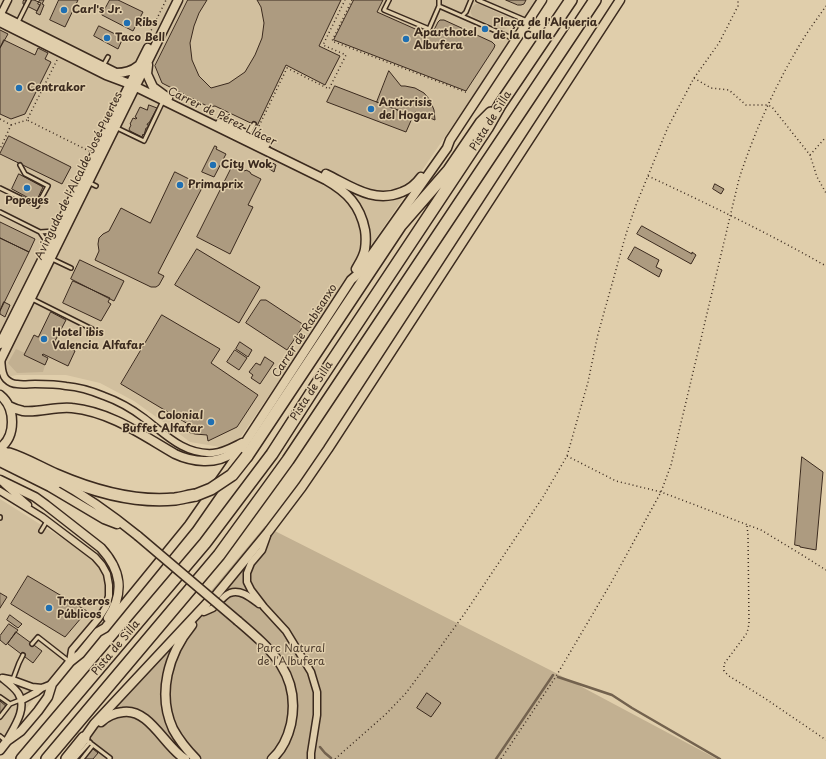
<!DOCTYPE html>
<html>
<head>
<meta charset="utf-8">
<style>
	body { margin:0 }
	canvas { display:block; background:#e0ceab }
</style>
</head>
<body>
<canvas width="826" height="759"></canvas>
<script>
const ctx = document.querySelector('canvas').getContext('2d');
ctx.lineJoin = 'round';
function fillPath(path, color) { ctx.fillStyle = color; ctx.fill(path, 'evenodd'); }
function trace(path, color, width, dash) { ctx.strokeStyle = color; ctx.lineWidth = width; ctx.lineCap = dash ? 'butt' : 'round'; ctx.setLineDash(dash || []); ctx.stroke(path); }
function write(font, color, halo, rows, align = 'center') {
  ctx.font = font + ' "Playpen Sans",sans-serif'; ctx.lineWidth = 3; ctx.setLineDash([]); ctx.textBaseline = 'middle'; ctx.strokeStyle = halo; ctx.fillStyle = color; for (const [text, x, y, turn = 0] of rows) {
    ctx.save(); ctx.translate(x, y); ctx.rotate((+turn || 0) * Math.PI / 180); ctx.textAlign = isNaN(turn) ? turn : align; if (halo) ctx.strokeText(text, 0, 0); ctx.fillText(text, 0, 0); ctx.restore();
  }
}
fillPath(new Path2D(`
	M0 0H536L472 97 238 441 220 447 190 442 173 429 134 401 100 383 66 375H17L0 378Z
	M0 499 81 550 105 571 108 602 0 743Z`), '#d1bf9e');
fillPath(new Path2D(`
	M476 4H479L507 17 510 20V23L507 28 504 29H501L473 17C469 12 471 7 476 4Z
	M16 349 25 353 24 355 45 365 43 372 17 373 8 363Z
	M265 526 552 671 717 759H71Z`), '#c2b091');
trace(new Path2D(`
	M558 677 612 695 632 708 720 759
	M320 747 325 753 331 758
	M496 759 553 675`), '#73624e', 2.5);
const building = new Path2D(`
	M24 0H34L41 3 37 11 23 4V2Z
	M40 0H44L42 4 44 5 40 15 36 13 40 5 38 4Z
	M59 0H78L65 27 50 20Z
	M110 0H118L143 12 133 31 102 15Z
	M188 0H207L199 13 194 26 190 43 192 60 199 76 211 88 229 83 245 72 255 55 262 38 264 23 261 7 257 0H341L319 46 340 56 325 85 286 65 257 126 215 106 209 107 162 83 155 66Z
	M354 0H383L377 12 431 36 438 22 440 20H444L492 42 495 45 494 48 466 91 334 40Z
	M506 0H526L524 4 521 5H518Z
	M99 26 123 38 118 49 94 36Z
	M0 30 8 34 0 48Z
	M4 40 35 55 38 48 48 53 45 59 51 62 25 114 11 119 0 114V48Z
	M389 71 401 86H405L415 88 424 93 430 100 434 110 435 120 415 112 413 116 377 102Z
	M335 86 413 116 406 132 327 102Z
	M149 105 157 108 149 123H148L147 125H149L147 128H146L144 135 143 134 142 137 130 131 129 129 131 125 130 124 133 118 136 119 137 118 135 117 140 107 147 110Z
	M9 136 71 167 62 184 0 154Z
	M215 146 217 147 216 149 226 154 214 177 202 172Z
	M271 162 276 165 274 172 268 168Z
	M233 165 245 171 246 170 250 172 251 174 261 179 248 205 253 207 230 254 197 237Z
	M175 172 203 186 158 273 164 276 159 285 156 287H151L95 260 99 251 98 244 99 238 103 234 109 231 121 208 150 223Z
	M19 174 43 187 36 202 12 189Z
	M715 184 724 189 721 194 713 189Z
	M0 222 35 239 29 252 0 238Z
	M642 226 692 254V252L696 255 691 264 637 234Z
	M0 238 29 252 0 311Z
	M635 247 659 260 656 267 662 270 659 277 628 259Z
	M197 249 260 287 239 323 175 285Z
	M80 260 124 281 114 301 71 279Z
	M73 281 110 298 108 302 111 304 101 321 63 303Z
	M261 300H266L304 325 287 350 246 323Z
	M4 302 10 305 5 317 0 314V311Z
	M51 312 66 320 55 341 75 351 68 366 43 354 42 355 48 358 45 365 24 355 34 335 38 337Z
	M162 315 220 349 211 363 258 395 237 427 208 441 207 435 195 434 184 431 188 424 121 384Z
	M240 342 252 350 248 357 236 349Z
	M235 350 247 358 239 370 227 362Z
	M265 357 274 363 260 384 251 378 253 375 249 372 256 363 260 365Z
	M802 457 823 472 816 550 800 547V546L795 545Z
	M28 576 87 611 65 637 11 604Z
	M0 593 7 597 0 608Z
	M10 615 22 624 18 628 7 620Z
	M9 624 18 630 6 645 0 640V636Z
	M16 632 42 651 33 663 8 644Z
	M427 693 441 703 431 717 417 708Z
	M0 701 7 707 0 716Z
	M88 745 98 753 93 759H76Z`);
fillPath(building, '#ad9b80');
trace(building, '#3b2a1e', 1);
const service = new Path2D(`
	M389 0 384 10 429 29 439 6V0
	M478 0 527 21
	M439 6 514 39
	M462 16 466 12 471 0
	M18 22 29 0
	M103 66 108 57
	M117 128 144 141 163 101
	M248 135 254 124
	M90 183 96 186
	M0 188 37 206 48 186 25 174 20 165
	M0 212 40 232 55 231
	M40 232 48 244
	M52 259 71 268
	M32 299 92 329
	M0 517V518
	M41 531 47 521
	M32 644 38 637 70 662
	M13 679 19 663 23 655
	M0 697 10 704
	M0 717 10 704 20 700
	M0 736 6 741
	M93 745 110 758 109 759
	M75 759 90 742
	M82 759 93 745 85 739`);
const minor = new Path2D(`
	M0 16 8 0
	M1 359C2 365 1 374 6 379 9 382 13 384 17 384 23 385 29 384 35 384 45 384 56 384 66 386 79 387 92 391 104 396 118 401 132 409 144 418 165 434 184 455 213 453 224 452 232 447 242 442
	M4 484 28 505
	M0 491 42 517 87 551 95 557 102 565 107 574 109 585V596L106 607 99 618 72 650 70 662
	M267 536 262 550 251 563 247 573V582L251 590 264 607 286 631 311 672 317 692V715L311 753V759
	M222 599C224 597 227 594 230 593 241 589 251 598 259 604
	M204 612 213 608
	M2 678C7 682 14 687 18 693 28 708 14 727 7 740
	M3 678 13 680 32 687 42 688 52 684
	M22 700 37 692 42 688`);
const tertiary = new Path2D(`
	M0 15 116 73C124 73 131 72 138 66
	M0 22 106 75 130 84 326 180C347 192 360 205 365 230 366 236 366 242 365 249 364 256 360 262 356 269
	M148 65 147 74 153 87 168 98
	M220 123 231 127 266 144
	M326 174C351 186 374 204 402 192 410 189 416 184 421 177
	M0 344 148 48
	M0 361 178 0
	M0 395C16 408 16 436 0 448
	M9 406C13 408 18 410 23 411 39 413 56 406 72 408 111 412 142 435 175 454 192 462 216 465 232 453 236 450 239 447 242 444
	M0 449 13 456
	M0 456 40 475 56 485
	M0 462 50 487 104 519 117 524
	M53 478C84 495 111 514 138 536
	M0 480 35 497 46 505 101 548C121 570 125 592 108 618
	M217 594 268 532 302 487 328 449 620 0
	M238 621C272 650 301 675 291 724 288 737 282 750 272 759
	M192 625C168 654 157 694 173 729 179 740 187 750 196 759
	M101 722C107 716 114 713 123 712 149 708 165 747 185 759
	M84 738 94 724 207 603
	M0 750 7 741 21 731 38 711 48 697 52 684 70 662 80 654 98 632 105 628 189 525 239 453 247 440 351 280 358 274 447 148 450 140 542 0`);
const motorway = new Path2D(`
	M9 454C25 459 40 468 56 475 93 491 134 503 175 499 182 498 189 496 196 495
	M247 456 400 226 449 170 481 123 491 113
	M22 759 205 543 272 454 317 384 487 128 500 105 571 0
	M47 759 219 555 288 460 595 0
	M67 759 84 738`);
trace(service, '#3b2a1e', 6);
trace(minor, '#3b2a1e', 9);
trace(tertiary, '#3b2a1e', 11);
trace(motorway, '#3b2a1e', 14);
trace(new Path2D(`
	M352 0 332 41 468 93
	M146 41 166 0
	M57 60 27 120 89 151
	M694 78 711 88 729 90 746 105H768L772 107 810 155 817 177 826 193
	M0 119 11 125 0 149
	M11 125 27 120
	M259 126 287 68 329 89 346 55 323 45 345 0
	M810 155 826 137
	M648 176C708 204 768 233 826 266
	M567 456 616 481 661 492 761 530 799 553 826 570
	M747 526 748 535 749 624 747 633 724 664V671L729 676 766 699 826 740
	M335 759 386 714 406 693 436 653 465 613 543 497 567 456 588 382 598 334 626 234 636 205 668 127 694 78 719 43 738 6V0
	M501 759 555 678 611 583 661 492 671 465 739 179C754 133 774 88 799 46 807 32 817 19 826 6`), '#3b2a1e', 1.5, [1, 3]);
trace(service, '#e0ceab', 3);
trace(minor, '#e0ceab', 6);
trace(tertiary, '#e0ceab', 8);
trace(motorway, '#e0ceab', 11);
const tertiaryBridge = new Path2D(`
	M138 536 238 621`);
const motorwayBridge = new Path2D(`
	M196 495 211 489 232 475 247 456`);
trace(tertiaryBridge, '#3b2a1e', 11, []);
trace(motorwayBridge, '#3b2a1e', 14, []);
trace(tertiaryBridge, '#e0ceab', 8);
trace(motorwayBridge, '#e0ceab', 11);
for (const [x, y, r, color] of [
	[64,10,4,"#1f6fb2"],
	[127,23,4,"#1f6fb2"],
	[485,29,4,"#1f6fb2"],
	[107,38,4,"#1f6fb2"],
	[406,39,4,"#1f6fb2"],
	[19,88,4,"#1f6fb2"],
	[371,109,4,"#1f6fb2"],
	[213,165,4,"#1f6fb2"],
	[180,185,4,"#1f6fb2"],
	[27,188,4,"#1f6fb2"],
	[44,339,4,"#1f6fb2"],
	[211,422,4,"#1f6fb2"],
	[49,608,4,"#1f6fb2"]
]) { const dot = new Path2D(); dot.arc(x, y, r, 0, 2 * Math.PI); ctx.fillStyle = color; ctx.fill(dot); trace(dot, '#e0ceab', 1.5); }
write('bold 11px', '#3b2a1e', '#e0ceab', [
	["Carl's Jr.",72,10],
	["Ribs",135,23],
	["Plaça de l'Alqueria",493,23],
	["de la Culla",493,36],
	["Aparthotel",414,33],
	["Albufera",414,46],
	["Taco Bell",115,38],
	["Centrakor",27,88],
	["Anticrisis",379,103],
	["del Hogar",379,116],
	["City Wok",221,165],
	["Primaprix",188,185],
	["Popeyes",27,201,"center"],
	["Hotel ibis",52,333],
	["Valencia Alfafar",52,346],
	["Colonial",203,416,"right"],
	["Buffet Alfafar",203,429,"right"],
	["Trasteros",57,602],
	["Públicos",57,615]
], 'left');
write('11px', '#3b2a1e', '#e0ceab', [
	["Carrer de Pérez Llácer",222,117,26],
	["Pista de Silla",491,121,-58],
	["Avinguda de l'Alcalde José Puertes",79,176,-64],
	["Carrer de Rabisanxo",305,331,-57],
	["Pista de Silla",312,391,-57],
	["Pista de Silla",116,648,-50]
]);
write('11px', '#4f3e2f', '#e0ceab', [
	["Parc Natural",291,649],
	["de l'Albufera",291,662]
]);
</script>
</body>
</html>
